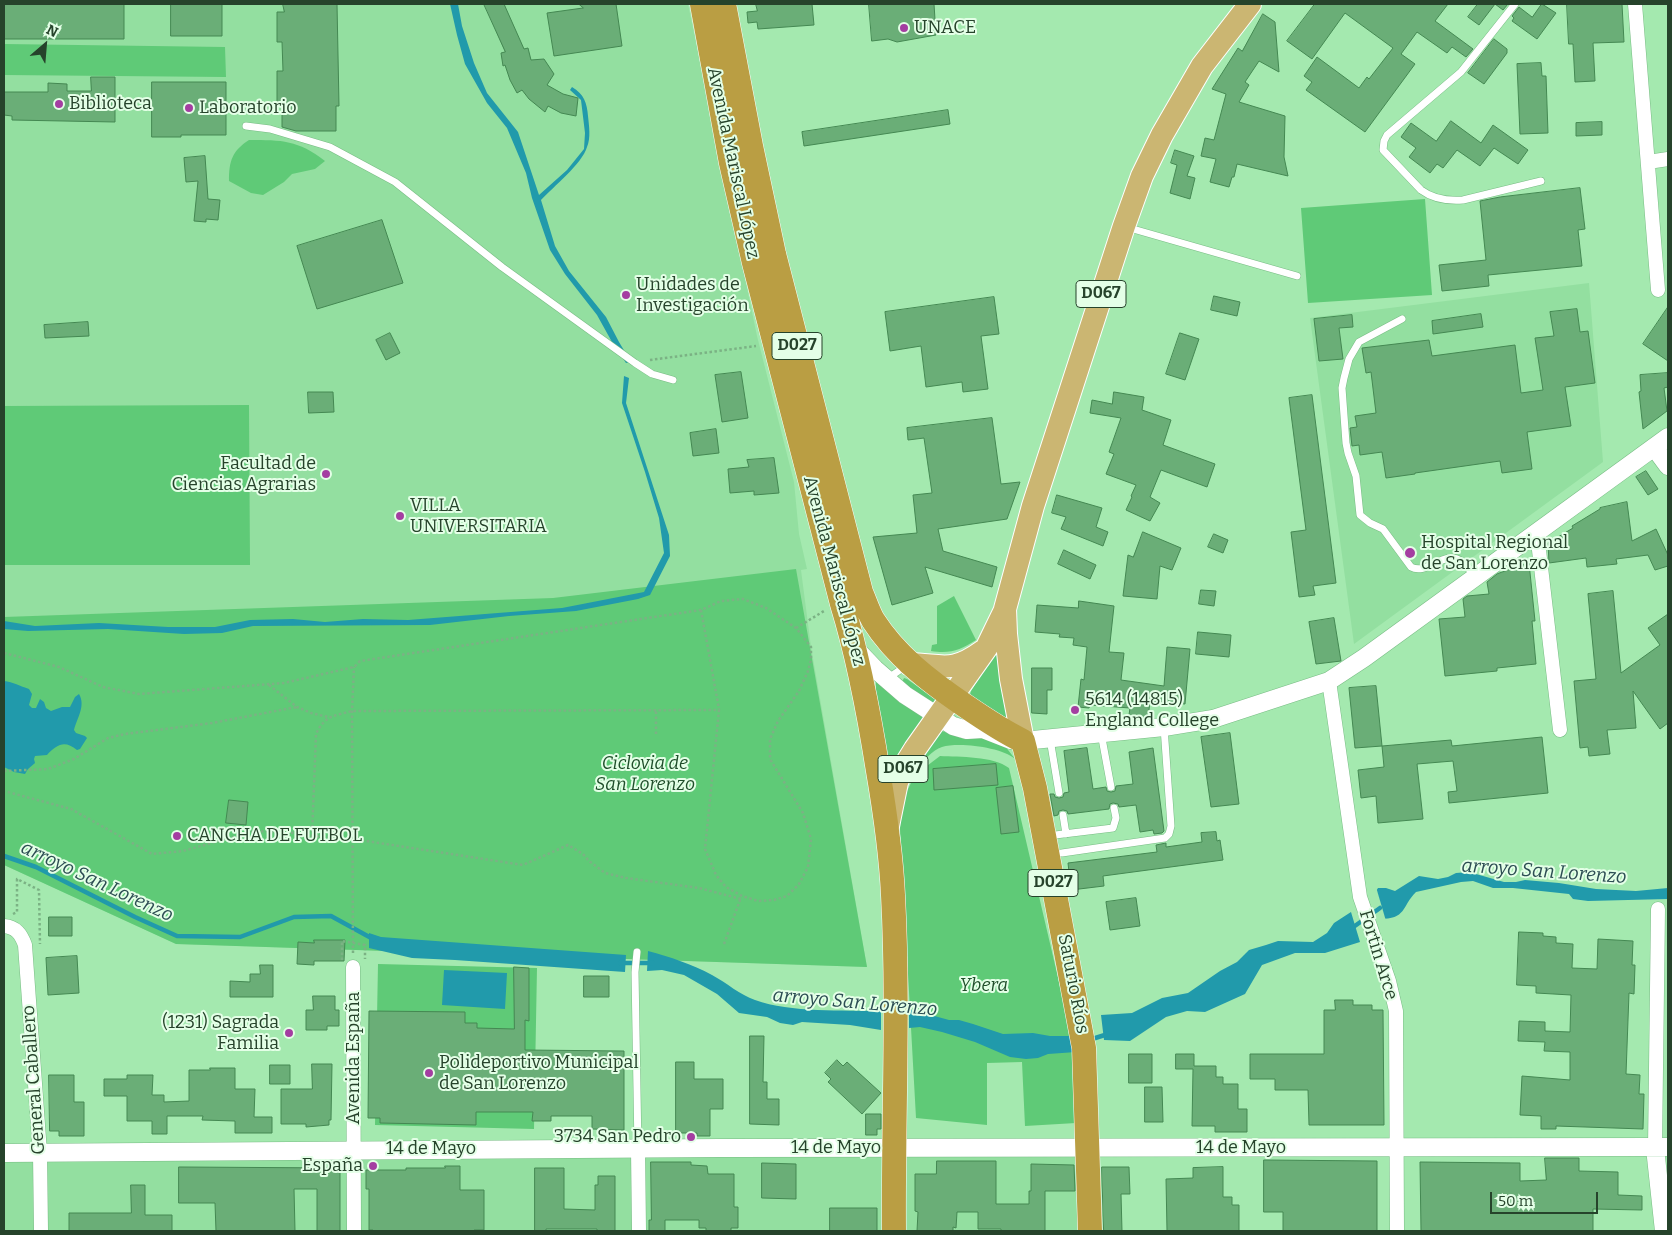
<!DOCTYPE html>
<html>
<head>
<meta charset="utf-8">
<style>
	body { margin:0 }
	#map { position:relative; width:1672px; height:1235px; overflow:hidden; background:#a4e9af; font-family:Bitter,serif }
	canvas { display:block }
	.frame { position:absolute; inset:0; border:5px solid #26432b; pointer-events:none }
	.north { position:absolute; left:20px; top:20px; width:50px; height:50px; -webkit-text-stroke:4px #e4ffe7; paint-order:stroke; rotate:27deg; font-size:14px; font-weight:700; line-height:20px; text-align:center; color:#26432b }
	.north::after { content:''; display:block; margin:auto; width:18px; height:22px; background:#26432b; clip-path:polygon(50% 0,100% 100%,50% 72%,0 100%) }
	.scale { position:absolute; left:1490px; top:1192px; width:108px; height:22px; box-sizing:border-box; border:2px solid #26432b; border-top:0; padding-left:6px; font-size:15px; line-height:18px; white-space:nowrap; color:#26432b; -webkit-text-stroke:4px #e4ffe7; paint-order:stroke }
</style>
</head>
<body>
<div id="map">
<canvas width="1672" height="1235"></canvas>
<div class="frame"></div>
<div class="north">N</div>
<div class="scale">50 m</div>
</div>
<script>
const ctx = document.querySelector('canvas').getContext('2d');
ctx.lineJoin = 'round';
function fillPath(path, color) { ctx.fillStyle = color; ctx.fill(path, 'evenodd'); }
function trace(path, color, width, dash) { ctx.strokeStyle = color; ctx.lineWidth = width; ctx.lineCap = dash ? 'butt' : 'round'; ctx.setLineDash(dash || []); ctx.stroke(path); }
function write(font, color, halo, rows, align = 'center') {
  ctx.font = font + ' Bitter,serif'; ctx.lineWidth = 4; ctx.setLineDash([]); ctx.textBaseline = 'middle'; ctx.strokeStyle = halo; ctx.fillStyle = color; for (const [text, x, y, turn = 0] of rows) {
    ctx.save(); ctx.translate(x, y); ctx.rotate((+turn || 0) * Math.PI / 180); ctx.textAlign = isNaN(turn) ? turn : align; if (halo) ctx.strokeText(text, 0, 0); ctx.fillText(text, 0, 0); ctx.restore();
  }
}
fillPath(new Path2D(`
	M4 4H688L757 336 794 482 799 534 807 569 801 570 811 647 867 967 176 944 4 865Z
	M1589 283 1603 462 1354 644 1310 318Z
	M4 1147H1090L1091 1231H4Z`), '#93dfa0');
fillPath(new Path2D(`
	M4 44 225 47 226 77 4 75Z
	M249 140C282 140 298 140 325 161L315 169 292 174 284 182 263 195 251 193 229 181C229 161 232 151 249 140Z
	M1425 199 1432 295 1308 303 1301 208Z
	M249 405 250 565H4V406Z
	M796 569 867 967 176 944 4 865V617L553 598Z
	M954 596 976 640C960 650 951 654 931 651L932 645 937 644V606Z
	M997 649 1007 716 1004 718 972 697 970 695 971 691Z
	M904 678 907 679 924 691 938 697 934 706 902 682Z
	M876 681 925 716 895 761 888 758 876 694Z
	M942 731 964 739 984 736 1005 746 1015 759C1001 747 959 742 942 747 932 750 925 761 916 766Z
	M940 756C960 757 993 756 1009 768L1070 1029 1075 1063 1076 1123 1025 1126 1022 1062 987 1063V1125L916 1118 900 829 902 801 915 775Z
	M378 964 537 968 534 1129 375 1125Z`), '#5fca77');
fillPath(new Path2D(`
	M450 4H458L462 26 474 63 487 93 518 132 539 195 567 170 584 149 585 133 581 100 570 90 572 87C584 94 587 103 588 116 589 126 591 138 587 147 582 164 553 187 541 200L555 246 569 271 606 317 619 342 631 362 626 363 612 342 597 315 565 274 550 250 532 198 526 173 507 128 487 103 465 64 457 35Z
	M624 376 629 378 626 403 669 535 670 556 650 595 638 599 576 611 509 616 430 625 253 626 222 633 184 634 108 629 28 631 4 629V621L35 626 99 623 168 627H215L250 620 293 619 325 622 363 619 408 620 562 608 644 592 664 553 659 518 645 472 622 403Z
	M4 681C13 682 20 686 29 689L32 694 29 705 32 708H36L40 699 44 702 46 708 51 711 62 707H70L75 697 79 694C86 706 77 718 74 730L76 733 85 736 87 738 80 749 77 750C65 740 57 744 47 755L35 756 34 759 35 763 28 769 25 774 14 772 4 767Z
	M1469 872 1504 882H1516L1525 880 1559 883 1596 889 1636 891 1668 888V899L1588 901 1573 899 1569 894 1513 888H1493L1473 881 1461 882 1416 892C1401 907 1407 919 1379 919L1371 899 1378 888H1386L1395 891 1419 876 1438 879 1448 877 1456 873Z
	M1351 912 1360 942 1325 953H1295L1262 965 1245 994 1205 1012 1187 1011 1166 1017 1130 1041 1104 1040 1101 1015 1132 1013 1162 998 1188 993 1220 971 1237 962 1249 950 1266 945 1278 941 1313 942 1327 933 1334 923Z
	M369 933 381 937 626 955 625 972 455 960 412 958 369 948Z
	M648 951C670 957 692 964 712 975 727 983 740 995 755 1000 791 1013 843 1010 881 1011V1030L850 1025 802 1022 793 1025 780 1023 767 1017 739 1013 717 994 684 975 662 970 647 971Z
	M444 970 507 973 505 1009 442 1005Z
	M909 1009 949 1020H959L973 1024 1003 1034 1033 1033 1050 1036H1074L1076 1052 1048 1054 1038 1058 1026 1059 1010 1057 975 1042 942 1032 920 1027 909 1028Z`), '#219aab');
fillPath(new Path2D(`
	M1376 887 1386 921 1377 920 1369 899Z`), '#a4e9af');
trace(new Path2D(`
	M4 856 36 867 135 917 177 936 240 937 294 917 331 916 373 939
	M1352 928 1380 908
	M620 963H653
	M1089 1040 1108 1034`), '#219aab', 4.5);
const building = new Path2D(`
	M4 4H124V39H4Z
	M171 4H222V36H171Z
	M283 4H337L339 106H336V131H296L282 127V106H277V71H283L282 42H277V12H284Z
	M484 4H504L524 49 528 48 531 60 544 59 554 74 547 85 563 94 578 98 576 116 561 113 548 106 545 112 529 99 522 90 517 93 510 80 505 65 503 66 501 53 505 52Z
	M579 4H616L622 46 554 56 547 13 583 8Z
	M756 4H812L814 25 758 29 757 22 748 23 747 12 757 11Z
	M869 4H934L936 35 897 42 888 39 872 41Z
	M1315 4H1448L1435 21 1473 49 1466 57 1452 47 1447 53 1417 32 1401 54 1415 64 1365 132 1306 90 1312 82 1304 76 1317 57 1359 88 1367 77 1369 79 1393 48 1345 13 1312 59 1287 41Z
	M1478 4H1508L1503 10 1495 4 1479 25 1468 17Z
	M1542 4 1556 13 1537 39 1512 21 1514 18 1512 16 1519 7 1532 17Z
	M1567 4H1622L1624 42 1593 43 1595 81 1575 82 1573 44H1569Z
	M1263 14 1275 22 1279 72 1259 61 1245 82 1249 85 1239 102 1285 116 1284 157 1288 176 1237 164 1234 177H1232L1229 187 1210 182 1216 159 1201 156 1205 138 1214 140 1226 94 1212 89 1238 48 1242 51Z
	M1494 39 1507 49V53L1484 84 1468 73Z
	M1541 63 1542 76H1546L1548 133 1520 134 1517 64Z
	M91 77H115V122L12 120V116L4 115V92H48V83L67 84V91H91Z
	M152 82H226V135H181V137H152Z
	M948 110 950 124 804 146 802 132Z
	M1451 121 1481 143 1493 125 1528 150 1518 164 1494 148 1480 166 1457 150 1443 168 1437 164 1430 173 1409 157 1416 148 1401 137 1411 123 1436 141Z
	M1602 122V135L1576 136V123Z
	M1175 150 1194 156 1187 176 1195 178 1190 199 1170 193 1177 165 1171 163Z
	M205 156 208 199 220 200 218 220 206 219V222L194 221 198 181 186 182 184 158Z
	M1580 188 1585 229 1578 230 1582 266 1488 275 1489 286 1442 291 1439 265 1486 260 1480 201 1500 197Z
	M382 220 403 283 317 309 297 246Z
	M1214 296 1240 302 1237 316 1211 310Z
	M994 297 999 334 981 336 988 389 963 392 962 382 926 387 921 346 890 351 885 312Z
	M1668 307V361L1643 344Z
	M1577 309 1580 332 1588 331 1595 383 1565 387 1571 426 1527 432 1532 469 1502 473 1500 461 1415 473V474L1386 478 1382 452 1360 455 1359 445 1352 446 1350 428 1357 427 1355 416 1376 413 1371 372 1366 373 1362 348 1429 340 1432 356 1515 345 1521 393 1543 390 1535 338 1554 336 1550 312Z
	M1481 314 1483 327 1433 334 1432 321Z
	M1352 315 1353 327 1339 328 1343 359 1319 361 1314 319Z
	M88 322 89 336 45 338 44 325Z
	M390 333 400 353 386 360 376 340Z
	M1180 333 1199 339 1185 380 1166 374Z
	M741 372 748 418 722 422 715 375Z
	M1668 373V387L1664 388 1667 411 1643 429 1639 392 1641 391 1640 375Z
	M308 392H333L334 412 309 413Z
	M1114 392 1144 397 1142 410 1171 420 1163 445 1215 464 1207 487 1161 470 1150 497 1160 503 1150 521 1126 510 1132 497 1131 496 1136 485 1106 474 1114 454 1109 452 1121 418 1090 413 1092 400 1112 404Z
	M1312 395 1336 583 1313 586 1315 595 1299 597 1291 532 1306 530 1289 398Z
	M992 418 1001 484 1020 482 1007 519 938 529 943 551 997 567 992 587 925 567 933 593 892 605 873 537 917 533 913 495 932 493 924 438 908 440 907 428Z
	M716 429 719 453 693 456 690 433Z
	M774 458 779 493 754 495V491L730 493 728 469 749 467 747 460Z
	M1646 471 1658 489 1648 495 1636 477Z
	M1057 495 1102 508 1096 527 1108 532 1103 546 1061 529 1066 517 1052 513Z
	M1627 502 1632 541 1656 529 1668 555V566L1655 570 1648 555 1616 559 1617 564 1587 567 1586 558 1549 563 1548 543 1573 528 1572 526 1600 509V508Z
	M1143 532 1181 548 1172 570 1160 566 1157 599 1123 596 1128 555 1133 557Z
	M1214 534 1228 540 1223 553 1208 547Z
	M1064 550 1096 565 1090 579 1058 564Z
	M1529 563 1535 621H1532L1536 664 1497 668V671L1445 676 1439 619 1465 617 1463 599 1467 596 1489 594 1487 582 1497 574Z
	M1201 590 1216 591 1214 606 1199 604Z
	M1613 591 1621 673 1660 645 1648 628 1668 614V723L1660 729 1633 691 1636 728 1607 730 1610 754 1589 756 1588 747 1580 748 1574 681 1596 679 1588 594Z
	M1079 601 1114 606 1109 652 1124 653 1121 680 1164 686 1167 647 1190 649 1185 704 1150 701 1148 718H1146L1129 715 1130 708 1090 705 1089 708 1078 707 1081 679 1084 680 1087 647 1073 645 1074 638 1059 637 1060 634 1035 632 1037 605 1078 608Z
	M1334 618 1341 661 1316 664 1309 622Z
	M1198 632 1231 635 1229 657 1196 654Z
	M1032 668H1052V690H1047V714L1032 713Z
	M1376 686 1382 746 1451 740 1452 746 1542 737 1548 793 1449 803 1448 792 1457 791 1453 761 1417 764 1423 819 1378 823 1376 796 1361 798 1358 770 1384 767 1382 746 1355 748 1349 688Z
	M1230 733 1239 804 1211 807 1201 737Z
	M1087 748 1093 789 1106 787 1107 791 1111 792 1115 791 1116 786 1133 784 1129 752 1153 748 1164 831 1162 833 1154 834 1153 830 1140 832 1136 805 1119 807 1118 804 1113 803 1110 804 1109 809 1068 814 1067 811 1063 810 1059 811 1058 815 1054 816 1050 794H1054L1055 797 1059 798 1063 797 1064 793 1069 792 1064 751Z
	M996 764 998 785 934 790 933 769Z
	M1013 786 1019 832 1001 834 996 788Z
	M229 800 248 802 246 825 226 823Z
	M1216 832 1217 841 1220 840 1223 860 1103 876 1104 886 1071 890 1068 863 1157 852 1156 845 1166 843V847L1202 842 1201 833Z
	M1136 898 1140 926 1110 930 1106 902Z
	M49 917H72V936H49Z
	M1519 932 1543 933V936L1556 937V943L1573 944 1572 968 1597 969 1598 939 1633 941 1632 965H1635L1634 994 1629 993 1626 1074 1640 1075 1639 1094H1644L1643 1129 1556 1126V1129H1541V1116L1520 1115 1522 1076 1570 1080V1052L1544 1051 1545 1042 1518 1041 1519 1021 1545 1022V1031L1570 1032 1571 995 1536 993V986L1517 985Z
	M314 940H345L344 961H314V965L297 964 298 942 314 943Z
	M77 956 79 993 48 995 46 958Z
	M260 965H273V997H230V981L250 982V974H260Z
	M514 967 529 968V1021L525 1020V1050L624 1051V1130L592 1129V1116H551V1121H532L533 1112H476V1125L380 1123V1118H368L369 1011 465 1012V1023H477V1028L514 1029Z
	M584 976H609V997H584Z
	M313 996H335V1010H339V1026H327V1030H306V1010H313Z
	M1335 1000H1353V1005H1372V1010H1383L1384 1125H1309L1308 1090H1275V1079H1250V1054H1324V1010H1335Z
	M750 1036H764L763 1082H767V1099H779V1125L750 1124Z
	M1129 1054H1152V1083H1129Z
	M1176 1054H1194V1066H1216V1077H1223V1084H1238V1109H1247V1132H1215V1126H1192L1193 1069H1176Z
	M837 1060 843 1066 847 1062 881 1093 862 1114 828 1082 831 1079 825 1073Z
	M676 1062H694V1079H723V1109H710V1136H697V1133H676Z
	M312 1064H332L331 1120H329V1125L306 1127V1124H281V1089H312Z
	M270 1065H290V1084H270Z
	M210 1068H235V1089H255L254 1117H272V1133H235V1121L202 1120 203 1116H167V1134H152V1121H127V1096H104V1079H127V1075H153L152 1095H164V1102L189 1101V1070H210Z
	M49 1075H74V1102H84V1136H59V1131H50Z
	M1145 1087H1162L1163 1122H1145Z
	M866 1114H881V1129H877V1135H866Z
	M1545 1158H1579V1171L1618 1172V1195L1642 1196V1210L1593 1209V1231H1421L1420 1162 1520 1163V1181L1546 1180Z
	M1264 1160 1377 1161V1231H1283V1212H1264Z
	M937 1161H996V1204H1029V1191H1031V1164L1074 1165 1075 1191H1045V1231H1001V1229H978V1212H957L956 1228 953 1227V1231H917L918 1212 915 1211V1174H936Z
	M651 1162H691V1165L707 1166 708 1174H734V1207H738V1228H731V1231H706V1228H699V1220H665V1231H649V1220H651Z
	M762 1163 796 1164V1199L762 1198Z
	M445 1166H460V1190H484V1230H474V1231H373V1230H369V1189H366V1170H406V1168H445Z
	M179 1167 340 1168V1231H317V1189H294L295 1231H216L215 1203H179Z
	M1102 1167H1129L1130 1194H1121L1122 1231H1104Z
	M1223 1167V1197H1232V1205H1239V1231H1167L1166 1179 1193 1178V1168Z
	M535 1168H564V1209L595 1210V1185H598V1176H615V1231H597V1229H546V1231H535Z
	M131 1185H145V1215H172V1231H69V1213H131Z
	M830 1208H877V1231H830Z`);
fillPath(building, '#6aae77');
trace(building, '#448852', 1);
const service = new Path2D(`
	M1515 4 1461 72 1387 135 1384 141 1383 150 1421 190C1433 199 1449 201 1463 200L1541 181
	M246 126 270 129 330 147 395 182 502 267 635 363 652 374 673 380
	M1126 227 1297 276
	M1402 319 1359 342 1349 359 1344 378 1342 388 1346 443 1348 453 1356 476 1360 515 1370 523 1383 529 1411 567C1427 576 1445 549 1461 561 1467 565 1471 572 1475 577
	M887 679 907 665
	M1101 733 1111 787
	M1050 739 1059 793
	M1063 815 1066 834
	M1047 836 1113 828 1116 818 1114 808
	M1062 853 1165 838 1169 834 1171 826 1164 727
	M637 952 635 972 638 1149`);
const minor = new Path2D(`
	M1635 4 1658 290
	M1648 162 1668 159
	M1537 533 1560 730
	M1329 681 1360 897 1389 981 1396 1011 1397 1231
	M4 926C16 927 21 934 25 945L40 1153 41 1231
	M353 967 354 1231
	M1655 1148 1658 909
	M638 1149 639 1231`);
const tertiary = new Path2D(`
	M1654 447 1668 466
	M855 648 875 669 905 695 953 726 967 730 983 729 1011 740 1023 741 1164 727 1213 719 1329 681 1364 658 1668 437
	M1655 1148 1664 1231
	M4 1153 720 1148 1668 1147`);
const primary = new Path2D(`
	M909 664C944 665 951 674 983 651
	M1023 741 1011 679 1006 634 1005 609 1033 506 1124 226 1142 176 1162 135 1202 66 1250 4
	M888 826 897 782 902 770 915 749 987 647 1004 612`);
const trunk = new Path2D(`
	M702 4 731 163 754 263 842 604C859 659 869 714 878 771 885 812 891 853 893 895 899 1007 893 1119 894 1231
	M724 4 751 146 774 254 861 592C865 601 868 611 873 620 896 656 929 681 964 705 983 718 1002 731 1023 741L1035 788 1084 1048 1090 1231`);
trace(service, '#78bc84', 8);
trace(minor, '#78bc84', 15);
trace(tertiary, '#78bc84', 19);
trace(primary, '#fff', 24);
trace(trunk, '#fff', 25);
trace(new Path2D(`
	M650 360 756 346
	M701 610 719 709
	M796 628 824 611
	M4 653 59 667 103 687 139 694 284 683 354 667 360 661 701 610 721 601 743 599 766 608 796 628 811 647V660L808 671 799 691 778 721 770 739V759L803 813 811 839 808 867 799 884 787 896 774 900 758 901 742 896 726 887 716 875 705 849 719 710 352 711C334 716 325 715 316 734L312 836 297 833 255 831 183 851 152 854 71 809 4 791
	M269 685 297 707 311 713 328 717
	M656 734V710
	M4 771 48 769 74 759 108 738 125 734 212 723 297 707
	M312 836 353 839 523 865 568 845 583 854 589 861 605 873 626 878 699 888 741 899
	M13 914 17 912V879L39 890 40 944
	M724 944 740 900
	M353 953 352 711 354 667
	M342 960V941L365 945V959`), '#7bb284', 2.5, [2.5, 2.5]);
trace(service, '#fff', 7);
trace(minor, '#fff', 14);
trace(tertiary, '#fff', 18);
trace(primary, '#cbb672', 22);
trace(trunk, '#ba9e43', 24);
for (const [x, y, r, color] of [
	[904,28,5,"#a43ea1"],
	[59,104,5,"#a43ea1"],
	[189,108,5,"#a43ea1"],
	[626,295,5,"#a43ea1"],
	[326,474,5,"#a43ea1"],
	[400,516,5,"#a43ea1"],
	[1410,553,6,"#a43ea1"],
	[1075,710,5,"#a43ea1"],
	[177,836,5,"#a43ea1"],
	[289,1033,5,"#a43ea1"],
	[429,1073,5,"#a43ea1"],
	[691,1137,5,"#a43ea1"],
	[373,1166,5,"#a43ea1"]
]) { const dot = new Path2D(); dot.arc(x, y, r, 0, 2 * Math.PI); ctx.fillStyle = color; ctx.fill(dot); trace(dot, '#e4ffe7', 2); }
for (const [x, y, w] of [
	[1101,294,50],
	[797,346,50],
	[903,769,50],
	[1053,883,50]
]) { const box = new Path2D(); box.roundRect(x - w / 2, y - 13.5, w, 27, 4); ctx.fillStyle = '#e4ffe7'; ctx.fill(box); trace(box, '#26432b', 1); }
write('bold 16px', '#26432b', null, [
	["D067",1101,294],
	["D027",797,346],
	["D067",903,769],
	["D027",1053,883]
]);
write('18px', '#26432b', '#e4ffe7', [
	["UNACE",914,28],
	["Biblioteca",69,104],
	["Laboratorio",199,108],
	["Unidades de",636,285],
	["Investigación",636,306],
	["Facultad de",316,464,"right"],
	["Ciencias Agrarias",316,485,"right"],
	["VILLA",410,506],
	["UNIVERSITARIA",410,527],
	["Hospital Regional",1421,543],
	["de San Lorenzo",1421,564],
	["5614 (14815)",1085,700],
	["England College",1085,721],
	["CANCHA DE FUTBOL",187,836],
	["(1231) Sagrada",279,1023,"right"],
	["Familia",279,1044,"right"],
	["Polideportivo Municipal",439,1063],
	["de San Lorenzo",439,1084],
	["3734 San Pedro",681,1137,"right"],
	["España",363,1166,"right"]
], 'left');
write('18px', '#26432b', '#e4ffe7', [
	["Avenida Mariscal López",733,163,78],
	["Avenida Mariscal López",834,571,75],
	["Fortin Arce",1378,955,73],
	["Saturio Ríos",1073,984,79],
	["Avenida España",354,1058,-90],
	["General Caballero",34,1080,-94],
	["14 de Mayo",836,1148],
	["14 de Mayo",1241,1148],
	["14 de Mayo",431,1149]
]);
write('italic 18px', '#1f4e2a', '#e4ffe7', [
	["Ciclovia de",645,764],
	["San Lorenzo",645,785],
	["Ybera",984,986]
]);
write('italic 19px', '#2c4d53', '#e4ffe7', [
	["arroyo San Lorenzo",1544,872,4],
	["arroyo San Lorenzo",97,882,25],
	["arroyo San Lorenzo",855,1003,5]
]);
</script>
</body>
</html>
